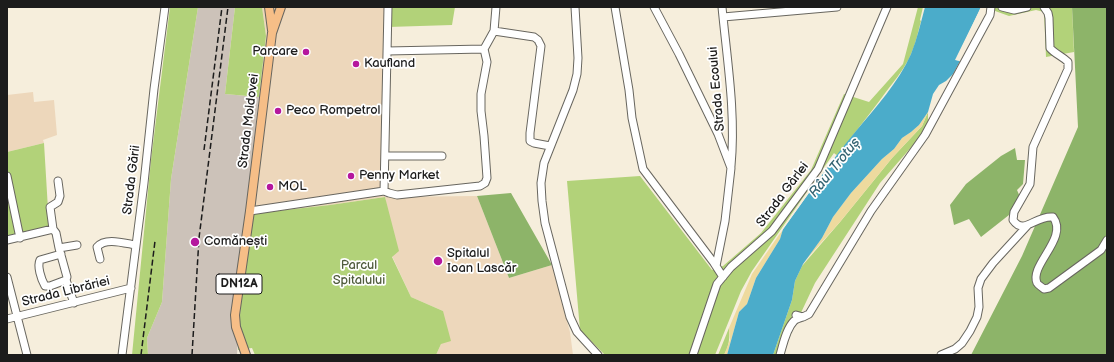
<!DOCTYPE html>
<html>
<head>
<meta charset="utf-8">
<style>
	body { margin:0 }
	#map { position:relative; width:1114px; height:362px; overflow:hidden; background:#f6eedc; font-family:"Balsamiq Sans",sans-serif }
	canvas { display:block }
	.frame { position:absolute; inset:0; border:8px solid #1c1c1c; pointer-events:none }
</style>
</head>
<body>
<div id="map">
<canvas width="1114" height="362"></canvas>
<div class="frame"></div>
</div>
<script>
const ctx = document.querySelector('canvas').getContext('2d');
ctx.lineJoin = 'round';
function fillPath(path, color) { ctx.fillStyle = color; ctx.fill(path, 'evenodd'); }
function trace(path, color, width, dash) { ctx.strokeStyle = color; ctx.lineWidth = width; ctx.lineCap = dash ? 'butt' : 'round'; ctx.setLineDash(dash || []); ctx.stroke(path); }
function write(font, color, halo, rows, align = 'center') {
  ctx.font = font + ' "Balsamiq Sans",sans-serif'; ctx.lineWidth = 3.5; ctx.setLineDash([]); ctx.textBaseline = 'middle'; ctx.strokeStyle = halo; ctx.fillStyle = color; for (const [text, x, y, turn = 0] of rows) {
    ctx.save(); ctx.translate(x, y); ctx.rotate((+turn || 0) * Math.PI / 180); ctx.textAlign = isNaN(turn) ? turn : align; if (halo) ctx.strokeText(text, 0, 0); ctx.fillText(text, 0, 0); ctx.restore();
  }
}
fillPath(new Path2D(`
	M262 7H391L388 27 385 197 477 196 509 278 552 265 570 332 573 355H436L441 344 443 311 411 297 392 256 385 197 330 205 258 213 246 212 266 36Z
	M33 92 34 102 54 100 57 135 43 140 44 143 7 152V95Z`), '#edd7bb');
fillPath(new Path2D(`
	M198 7H235L225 94 259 97 246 212 237 355H148L147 338 162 302 171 179Z`), '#ccc2b9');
fillPath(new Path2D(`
	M170 7H198L171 179 162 302 147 338 148 355H132L151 160Z
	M235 7H262L266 36 259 97 225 94Z
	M391 7H455L452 25 388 27Z
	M918 7H923L920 20 921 21C918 32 916 43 911 54 904 71 891 84 880 100 867 118 852 135 839 154L836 155 834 153 752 271 741 291 715 355H605L580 330 567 181 640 176 712 270 723 266 761 233 811 170 844 94 869 102 903 64Z
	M984 7H1072L1074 52 1046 57 1044 12 1036 10 1009 16Z
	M928 112V125L914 144 880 183 815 283 781 355H773L792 300 795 281 802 266 840 222 892 158 922 126Z
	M44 143 49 226 7 237V152Z
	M385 197 399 251 392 257 411 297 443 311 451 341 441 344 436 355H255L252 348 238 350 246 212 258 213 330 205Z
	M729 328C730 338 729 346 724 355H718Z`), '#b2d279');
fillPath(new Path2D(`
	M1072 7H1107V355H971L1022 256 1078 127Z
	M1015 148 1017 160H1025L1023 184 1017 190 1020 197 1009 215 981 237 969 219 954 225 950 205 966 184 1001 156Z
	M511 193 552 265 509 278 477 196Z`), '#8db469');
fillPath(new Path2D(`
	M928 112 922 126 892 158 840 222 803 263 822 238 833 217 851 193 882 159 894 149 902 138 911 132 919 125Z
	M783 229 780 239 756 278 747 304 739 312 727 355H724L730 340 729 328 752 274Z`), '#eeda9e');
fillPath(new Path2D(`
	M925 7H981L956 60 960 61 953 74 946 81 939 85 933 94 928 112 919 125 911 132 902 138 894 149 882 159 851 193 833 217 822 238 803 264 795 281 792 300 773 355H727L739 312 747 304 756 278 780 239 783 229C807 196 830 162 856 131 876 107 898 83 911 54 917 39 921 22 925 7Z`), '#4bacca');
fillPath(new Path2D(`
	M981 7H983L958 59 961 60 960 61 955 60Z
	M835 154 836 155 779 235 781 230Z`), '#f6eedc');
const minor = new Path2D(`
	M575 7 578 58 577 74 573 90 544 163 541 183 542 201 545 223 570 317 577 332 598 355
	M615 7 629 90 632 118 643 169 714 263 723 277
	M654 7 679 54 718 134 731 168 725 221 716 266
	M722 7C727 60 736 113 731 166
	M1002 7 1014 10 1027 7
	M1044 7 1048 13 1049 18 1050 48C1055 54 1062 56 1068 62V69L1033 147 1030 184 1014 212 1013 220C1024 236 1035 215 1053 217 1069 238 1029 265 1037 283 1038 285 1042 287 1044 289L1049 288 1101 250 1107 240
	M723 17 837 7
	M494 31 534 37 538 40 541 46 530 133V141L534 143 550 146
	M387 51 484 49 494 31 496 7
	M386 156H442
	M7 176 20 238
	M384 191 389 193 397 195 480 186 485 183 487 178 484 136 481 111V94L487 62 484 49
	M250 211 384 191 388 7
	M53 229 50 207 58 202 60 196 58 181
	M7 240 53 229 56 233 59 248 77 245
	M59 248 67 277 66 280 50 286H45C41 279 37 266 40 260L61 254
	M100 259 97 247C105 237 124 243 135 245
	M7 277 27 355
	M66 280 74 303
	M796 315 803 317 809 314 871 211 925 135 990 15 991 7
	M7 319 131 288
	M122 355 144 183 154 89 165 7
	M693 355 717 284 731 267 772 231 818 169 887 7
	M780 355C783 345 786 329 794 321 796 319 800 318 803 317
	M941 355 955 349 962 343 970 331 977 317 979 307 978 288 981 279 993 263 1027 226`);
const major = new Path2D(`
	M269 7 272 30
	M246 355 236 327 235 315 250 211 272 33 281 7`);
trace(minor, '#68665f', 9);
trace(major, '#68665f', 10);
trace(minor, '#fff', 7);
trace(major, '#f6be87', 8);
trace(new Path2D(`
	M204 150 222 7
	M141 355 155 241
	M192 355 199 238 228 7`), '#1c1c1c', 1.5, [6, 3]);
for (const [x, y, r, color] of [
	[306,52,4,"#b5179e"],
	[356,64,4,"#b5179e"],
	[278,111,4,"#b5179e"],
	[351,176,4,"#b5179e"],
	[270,187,4,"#b5179e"],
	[195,242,5,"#b5179e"],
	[438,261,5,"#b5179e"]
]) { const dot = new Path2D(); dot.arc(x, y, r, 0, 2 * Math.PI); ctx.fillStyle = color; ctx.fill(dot); trace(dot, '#fff', 1.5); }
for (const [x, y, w] of [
	[239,284,46]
]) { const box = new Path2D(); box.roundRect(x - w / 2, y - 10, w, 20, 3); ctx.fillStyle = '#fff'; ctx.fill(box); trace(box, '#1c1c1c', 1); }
write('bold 12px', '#1c1c1c', null, [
	["DN12A",239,284]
]);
write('13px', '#1c1c1c', '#fff', [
	["Parcare",298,52,"right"],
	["Kaufland",364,64],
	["Peco Rompetrol",286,111],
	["Penny Market",359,176],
	["MOL",278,187],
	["Comănești",204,242],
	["Spitalul",447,254],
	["Ioan Lascăr",447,269]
], 'left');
write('13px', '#1c1c1c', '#fff', [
	["Strada Ecoului",717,89,-95],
	["Strada Moldovei",249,121,-83],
	["Strada Gării",132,180,-83],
	["Strada Gârlei",783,195,-53],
	["Strada Librăriei",66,292,-14]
]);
write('13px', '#505c3d', '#fff', [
	["Parcul",359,266],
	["Spitalului",359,281]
]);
write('italic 14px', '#346473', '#fff', [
	["Râul Trotuș",835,168,-51]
]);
</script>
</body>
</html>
